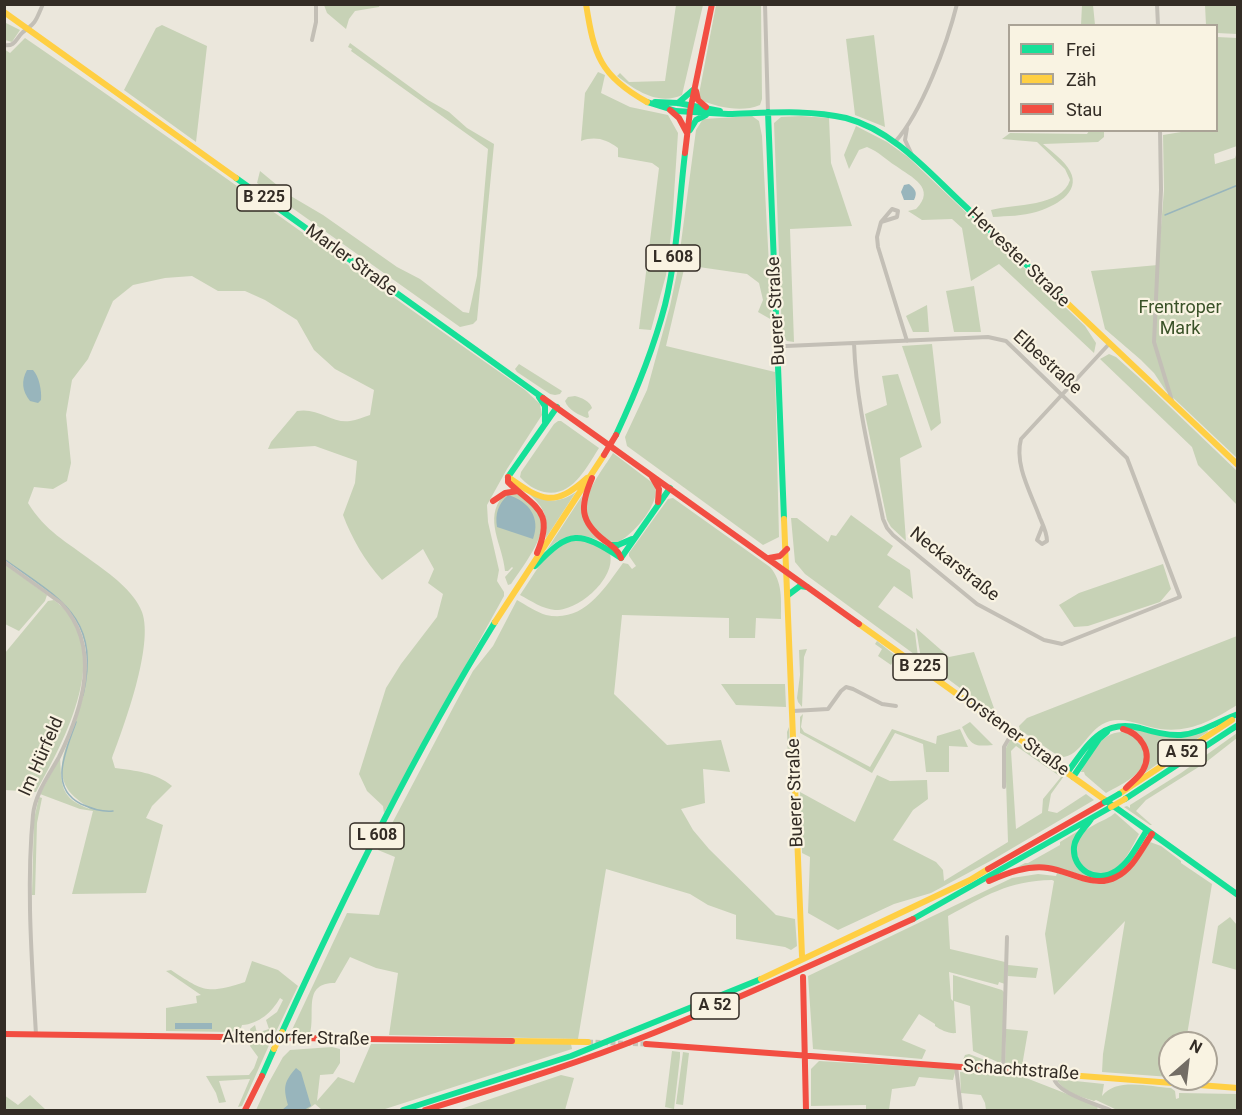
<!DOCTYPE html>
<html>
<head>
<meta charset="utf-8">
<style>
	body { margin:0 }
	#map { position:relative; width:1242px; height:1115px; overflow:hidden; background:#ebe7dc; font-family:Roboto,sans-serif }
	canvas { display:block }
	.frame { position:absolute; inset:0; border:6px solid #332c25; pointer-events:none }
	.legend { position:absolute; left:1008px; top:24px; width:210px; height:108px; box-sizing:border-box; background:#f9f3e2; border:2px solid #aaa396; margin:0; padding:8px 10px; list-style:none; font-size:18px; color:#332c25 }
	.legend li { display:flex; align-items:center; gap:12px; height:30px }
	.legend b { width:30px; border:2px solid #aaa396 }
	.north { position:absolute; left:1158px; top:1031px; width:60px; height:60px; box-sizing:border-box; background:#f9f3e2; border:2px solid #aaa396; border-radius:50%; rotate:28deg; font-size:16px; font-weight:700; line-height:24px; text-align:center; color:#332c25 }
	.north::after { content:''; display:block; margin:auto; width:21px; height:27px; background:#736d65; clip-path:polygon(50% 0,100% 100%,50% 72%,0 100%) }
</style>
</head>
<body>
<div id="map">
<canvas width="1242" height="1115"></canvas>
<div class="frame"></div>
<ul class="legend">
<li><b style="height:8px;background:#16e098"></b>Frei</li>
<li><b style="height:8px;background:#ffcf43"></b>Zäh</li>
<li><b style="height:8px;background:#f24e42"></b>Stau</li>
</ul>
<div class="north">N</div>
</div>
<script>
const ctx = document.querySelector('canvas').getContext('2d');
ctx.lineJoin = 'round';
function fillPath(path, color) { ctx.fillStyle = color; ctx.fill(path, 'evenodd'); }
function trace(path, color, width, dash) { ctx.strokeStyle = color; ctx.lineWidth = width; ctx.lineCap = dash ? 'butt' : 'round'; ctx.setLineDash(dash || []); ctx.stroke(path); }
function write(font, color, halo, rows, align = 'center') {
  ctx.font = font + ' Roboto,sans-serif'; ctx.lineWidth = 4.5; ctx.setLineDash([]); ctx.textBaseline = 'middle'; ctx.strokeStyle = halo; ctx.fillStyle = color; for (const [text, x, y, turn = 0] of rows) {
    ctx.save(); ctx.translate(x, y); ctx.rotate((+turn || 0) * Math.PI / 180); ctx.textAlign = isNaN(turn) ? turn : align; if (halo) ctx.strokeText(text, 0, 0); ctx.fillText(text, 0, 0); ctx.restore();
  }
}
fillPath(new Path2D(`
	M324 5V4L380 5 379 7 355 11 349 19 346 29 327 13Z
	M676 5H703L682 95C658 106 635 90 617 76L620 73 629 82 665 81Z
	M716 5H761L762 99 760 105C741 113 718 107 700 100L699 94Z
	M1082 5H1093L1095 25H1081Z
	M1205 5H1237V34L1217 33 1216 26 1206 25Z
	M4 22 20 30 12 42 5 40Z
	M162 25 207 46 196 142 124 90 156 28Z
	M874 35 885 127 855 115 846 39Z
	M1217 37 1237 38V146L1214 154 1215 164 1235 158 1237 152V458L1166 391 1154 373 1141 360 1105 329 1091 271 1158 265 1164 190 1163 135 1187 131 1216 130Z
	M25 38C193 153 358 273 525 390L540 404 542 415 507 469 487 505 488 522 499 570 497 581 504 592V596L384 813 383 806 367 791 359 774 386 688 401 664 437 617 443 594 428 583 434 569 423 549 382 580C365 561 352 539 343 515L355 483 357 461 315 446 268 449 271 442 297 411C318 407 333 424 350 421 357 420 363 417 370 415L374 390 335 369 314 350 297 320 265 300 245 291H218L192 276 165 278 133 285 113 301 88 359 72 380 66 415 71 463 67 481 53 489 34 487 28 503C45 531 67 542 92 561 110 574 134 591 142 612 154 645 124 726 112 758L115 768C136 771 155 772 172 786L152 806 146 818 163 825 146 893 72 894 93 811 80 809 40 794 60 757C62 785 59 798 90 809 82 802 72 797 67 788 55 767 67 745 74 726 89 683 97 641 64 604L5 560 4 49 10 53Z
	M350 43 428 100 449 112 467 128 494 144 477 320 473 324 460 327 257 183 260 171 289 195 323 215 397 267 420 279 463 312 469 313 477 276 488 149 351 51 352 49 348 47Z
	M598 72 605 75 601 93 630 107 668 115 678 133 672 226 666 275 651 330 639 329 659 168 652 163 618 157V148C606 139 595 136 581 141L585 93Z
	M752 116 759 121 762 136 772 320 758 312 763 300 759 283 747 274 685 265 666 346 775 372 779 537 763 545 627 446 625 437 647 390 670 306 677 273 696 130 703 119Z
	M801 116 829 118 831 163 852 226 790 229 794 342 787 341 782 335 774 123 781 117Z
	M856 126 887 142 908 157 1085 326 1096 343 1094 353 999 264 971 281 962 228 952 219 922 220 908 211 916 209C937 188 911 177 896 166 885 159 879 152 867 147L859 150 849 169 844 155Z
	M1089 131H1104V137L1098 142 1043 144C1052 152 1064 160 1070 171 1082 193 1053 207 1036 212 1023 216 1007 216 993 217L991 210C1014 204 1062 207 1070 180L1065 169 1037 142 1002 139 1010 133 1087 134Z
	M974 286 981 332H954L946 291Z
	M927 305 929 332H913L906 316Z
	M932 344 941 423 931 431 902 346Z
	M1109 354 1116 357 1145 383 1237 471V505L1198 465 1192 447 1100 359Z
	M519 364 562 391 560 394 555 395 550 394 517 372 515 369Z
	M898 374 922 447 900 458 906 541 891 527 887 520 865 414 887 405 882 376Z
	M575 396C582 398 590 401 592 408L588 412 589 417 587 418C579 415 568 410 565 401L568 397Z
	M558 421H561L599 448C586 468 572 498 544 492 535 490 526 484 520 477L521 472 554 424Z
	M613 453 654 484C664 500 631 539 615 543 608 541 604 537 598 533 568 511 599 476 613 453Z
	M576 492 574 495 546 538C547 517 546 509 529 494 547 503 560 503 576 492Z
	M518 493C527 500 536 506 541 517 548 535 521 569 511 584L508 585 505 577 513 568 512 567 508 571H505C503 545 483 519 503 496Z
	M582 496C580 516 584 527 601 541 579 532 563 533 546 551Z
	M673 498 770 567C783 582 781 600 781 619L756 618 755 638H729V618L622 615 614 694 667 745 721 740 730 772 703 769 705 803 681 809 693 830 709 849 776 915 795 919 797 946 791 950 785 947 736 939V915L708 905 690 894 606 869 578 1039 389 1035 398 973 376 968 350 957 335 983C302 983 316 1012 310 1034H290L347 913 379 915 395 857 378 850 455 704 473 671 493 646 517 600C526 605 536 612 546 615 584 623 604 589 623 563L628 564 632 569 636 566 629 556V553L668 499Z
	M851 515 893 546 887 555 910 570 913 599 894 586 878 607 915 633 918 657 805 574 795 562 791 518H797L828 542 831 535 836 536Z
	M579 538 597 544 610 554C616 578 579 611 555 610 543 609 531 601 520 595L543 560 563 542Z
	M5 564 47 595 45 601 19 631 5 624Z
	M1163 564 1171 589 1160 602 1088 626 1074 627 1059 605 1079 593Z
	M54 600C117 646 64 741 36 792L5 790V653L48 601Z
	M916 628 949 657 974 652 995 711H991L921 659Z
	M1237 636V705C1213 720 1190 733 1160 729 1143 727 1128 717 1110 721 1087 727 1082 758 1060 757L1020 730 1019 726 1027 718Z
	M877 641 896 656 891 665 878 656 882 649 875 644Z
	M807 649 804 657 802 707 798 702 797 698 800 675 799 650Z
	M721 684H785L786 707 736 705Z
	M803 714 801 727 804 732 870 767 892 729 936 744 937 736 960 729 968 747 949 746V772H926L923 744 895 733 872 773 800 733V717Z
	M970 722 993 745C973 747 971 745 962 727Z
	M789 727 792 785 789 788 787 732Z
	M1131 728 1152 734 1207 730 1208 732 1192 742 1189 741 1142 775 1149 754Z
	M1121 732C1129 733 1137 736 1141 744 1155 770 1124 783 1106 793L1085 775 1084 772H1081C1089 755 1101 733 1121 732Z
	M1237 733V738L1205 763 1146 800 1136 811 1152 825H1150L1124 807 1127 806 1130 808V805L1181 773Z
	M1012 739 1064 776 1051 794 1048 811 1057 813 1086 794 1094 800 994 859 931 893 894 904 838 930 808 913 810 857 802 853 800 792 855 822 877 775 890 781 927 780 928 799 913 810 893 840 936 862 943 870 944 881 1008 842 1005 750 1010 740ZM1016 746 1061 777 1043 799 1042 813 1016 829 1011 751Z
	M39 797 42 798 37 823 35 895H32L34 819Z
	M1115 813 1139 834 1138 836C1132 847 1124 864 1113 870 1093 882 1069 861 1078 840 1085 825 1105 822 1115 813Z
	M1078 831 1071 851 1091 878 1063 869 1010 871 1025 863H1028L1060 845V842Z
	M1150 842 1161 846 1181 861V863L1212 884 1187 1035 1194 1038 1193 1043H1170V1077L1102 1072 1103 1054 1125 921 1054 995 1045 934 1054 881 1052 880C1007 881 986 896 948 916L950 949 1005 962V984L999 982 998 985 949 972 951 999 953 1001V975L1002 990 1004 992 1002 1060 1000 1063 973 1051 970 1006 954 1001 956 1033C949 1034 941 1030 935 1026V1024L919 1014 902 1040 926 1050 922 1059 813 1049 808 976 1012 878 1038 874 1056 876 1057 873C1070 877 1086 884 1100 884 1122 884 1139 859 1150 842Z
	M1230 917 1237 925V970L1212 963 1218 926Z
	M252 961 278 970 298 986 274 1036 251 1034 250 1029 255 1025 257 1033 269 1029 266 1020 277 1012 283 1000 280 998C272 1012 259 1024 242 1025L241 1028 232 1032 166 1031V1008L197 1003 196 996 201 995 166 971 171 970C204 992 207 994 245 982Z
	M1008 965 1038 968 1036 978 1008 976Z
	M1006 1029 1028 1031 1022 1066 1005 1065Z
	M252 1042 270 1043 242 1106 238 1107 250 1079 219 1081 226 1102 219 1103 216 1093 206 1076 249 1075 254 1068 258 1057 250 1046Z
	M371 1044H571L572 1049 382 1110H322L315 1104 307 1110H256L268 1084 283 1057 290 1050 332 1047 340 1049V1063L333 1074 320 1075 317 1101 338 1077 354 1083Z
	M672 1051 680 1052V1057L674 1109 665 1107Z
	M683 1052 689 1053 683 1105 676 1104Z
	M969 1054 998 1065 997 1067 961 1065 965 1055Z
	M819 1061 956 1069 953 1080 919 1077 915 1086 892 1089 889 1110H866V1105L811 1106V1069Z
	M960 1072 1021 1076 1098 1106 1097 1110H978H986L985 1103 981 1095 961 1093Z
	M561 1075 574 1078 565 1110H458Z
	M1056 1079 1104 1084 1102 1096C1116 1077 1151 1087 1171 1088L1175 1091 1176 1099 1179 1098V1093L1237 1094 1236 1110H1117L1096 1100 1094 1101C1079 1096 1065 1093 1056 1079Z
	M4 1095 18 1105 30 1095 46 1110H5Z`), '#c7d2b6');
fillPath(new Path2D(`
	M909 184C915 189 918 192 914 200H904L901 192 904 185Z
	M27 370H33C39 376 42 391 41 400L38 403 30 401C22 391 21 381 27 370Z
	M508 495C529 501 541 518 533 539L497 527C495 514 498 504 508 495Z
	M175 1023H212V1029H175Z
	M296 1068 301 1072 311 1106 304 1110H282L288 1105C283 1087 284 1082 296 1068Z`), '#98b5bc');
trace(new Path2D(`
	M1165 215 1238 185
	M4 559C60 599 101 617 83 695
	M76 722C67 749 47 787 81 804 93 809 101 812 113 811`), '#98b5bc', 1.5);
trace(new Path2D(`
	M588 1042 646 1044`), '#c6c2b7', 5, [5, 2.5]);
trace(new Path2D(`
	M765 4 768 112
	M1157 4 1158 26
	M312 40 316 22V4
	M4 45C16 47 16 38 23 32 37 22 36 20 43 4
	M907 128 905 140 912 155
	M1160 130 1161 190 1154 342 1173 404
	M895 142C922 112 947 44 957 4
	M892 209 898 211 897 217 881 222Z
	M881 222 877 237 878 247 907 341
	M778 347 786 346 988 337 1006 341 1127 458 1180 597 1062 644 1044 640 977 604 893 535 887 528 883 519C871 460 856 403 854 343
	M1043 525 1037 540 1042 544 1047 541C1047 533 1043 525 1040 518 1031 493 1014 465 1021 439L1109 344
	M4 562 61 603C102 647 83 708 59 757 49 775 35 794 33 815 26 887 32 962 36 1035
	M793 711 828 709 841 691 846 687 853 689 882 704 896 706
	M1004 787V747L1012 733
	M956 1066 961 1110
	M1003 1070 1007 937
	M1053 1074C1053 1093 1094 1103 1110 1110`), '#c3bfb6', 4);
trace(new Path2D(`
	M647 102 676 111 728 114
	M655 102 678 103 720 111
	M678 103 693 90
	M768 112 784 519
	M728 114C767 113 808 109 846 118 895 131 930 174 966 207 999 239 1032 270 1065 301
	M690 130 696 120 706 115
	M236 178 543 398
	M539 397 545 406V422
	M616 435C636 392 653 351 665 305 677 256 679 203 685 153
	M508 477 557 407
	M611 545H618L632 539
	M621 558 670 488
	M535 566C570 529 579 531 621 558
	M788 595 800 586 807 587
	M1067 773C1087 746 1101 718 1140 728 1153 732 1167 736 1181 735 1201 733 1219 721 1238 714
	M1073 777 1099 739 1107 732
	M1125 799 1238 725
	M1105 800 1238 895
	M1091 819C1085 828 1075 836 1074 847 1072 870 1097 884 1116 871 1130 862 1138 844 1147 830
	M913 919 1111 807
	M282 1032C346 892 414 753 495 622
	M262 1076 274 1049
	M403 1110 571 1056 761 979`), '#16e098', 6);
trace(new Path2D(`
	M586 4C594 55 600 76 647 102
	M4 12 236 178
	M1065 301 1238 465
	M508 477C542 501 554 508 587 478
	M784 519 802 956
	M495 622 604 455
	M859 624 1105 800
	M1119 794 1232 720
	M761 979 970 880 988 869
	M512 1041 588 1042
	M1016 1071 1238 1088`), '#ffcf43', 6);
trace(new Path2D(`
	M696 91 698 100 706 107
	M670 110 679 118 687 133
	M685 153 690 111 712 4
	M543 398 859 624
	M508 477V482C535 508 555 510 537 553
	M652 477 659 489 658 502
	M592 478C580 506 579 521 605 541 612 546 618 550 621 558
	M493 501 505 493 518 491
	M769 558 780 556 787 549
	M1123 729C1141 734 1153 752 1143 770 1139 777 1132 782 1126 788
	M988 869 1105 802
	M989 881C1007 873 1028 865 1048 868 1070 871 1094 889 1116 877 1133 869 1142 848 1152 834
	M803 977 806 1110
	M4 1034 512 1041
	M646 1044 1016 1071
	M245 1110 262 1076
	M425 1110C499 1087 574 1065 646 1036 736 1000 825 959 913 919`), '#f24e42', 6);
trace(new Path2D(`
	M1105 802 1119 794`), '#16e098', 6);
trace(new Path2D(`
	M1111 807 1125 799
	M274 1049 282 1032`), '#ffcf43', 6);
trace(new Path2D(`
	M604 455 616 435`), '#f24e42', 6);
for (const [x, y, w] of [
	[264,198,54],
	[673,258,54],
	[920,667,54],
	[1182,753,48],
	[377,836,54],
	[715,1006,48]
]) { const box = new Path2D(); box.roundRect(x - w / 2, y - 13, w, 26, 4.5); ctx.fillStyle = '#f9f3e2'; ctx.fill(box); trace(box, '#332c25', 1.5); }
write('bold 16px', '#332c25', null, [
	["B 225",264,198],
	["L 608",673,258],
	["B 225",920,667],
	["A 52",1182,753],
	["L 608",377,836],
	["A 52",715,1006]
]);
write('18px', '#332c25', '#f9f3e2', [
	["Hervester Straße",1018,258,44],
	["Marler Straße",351,261,36],
	["Buerer Straße",777,311,-93],
	["Elbestraße",1047,363,42],
	["Neckarstraße",954,565,38],
	["Dorstener Straße",1012,733,36],
	["Im Hürfeld",42,757,-66],
	["Buerer Straße",796,793,-92],
	["Altendorfer Straße",296,1039,1],
	["Schachtstraße",1021,1071,4]
]);
write('18px', '#3a5228', '#f9f3e2', [
	["Frentroper",1180,308],
	["Mark",1180,329]
]);
</script>
</body>
</html>
